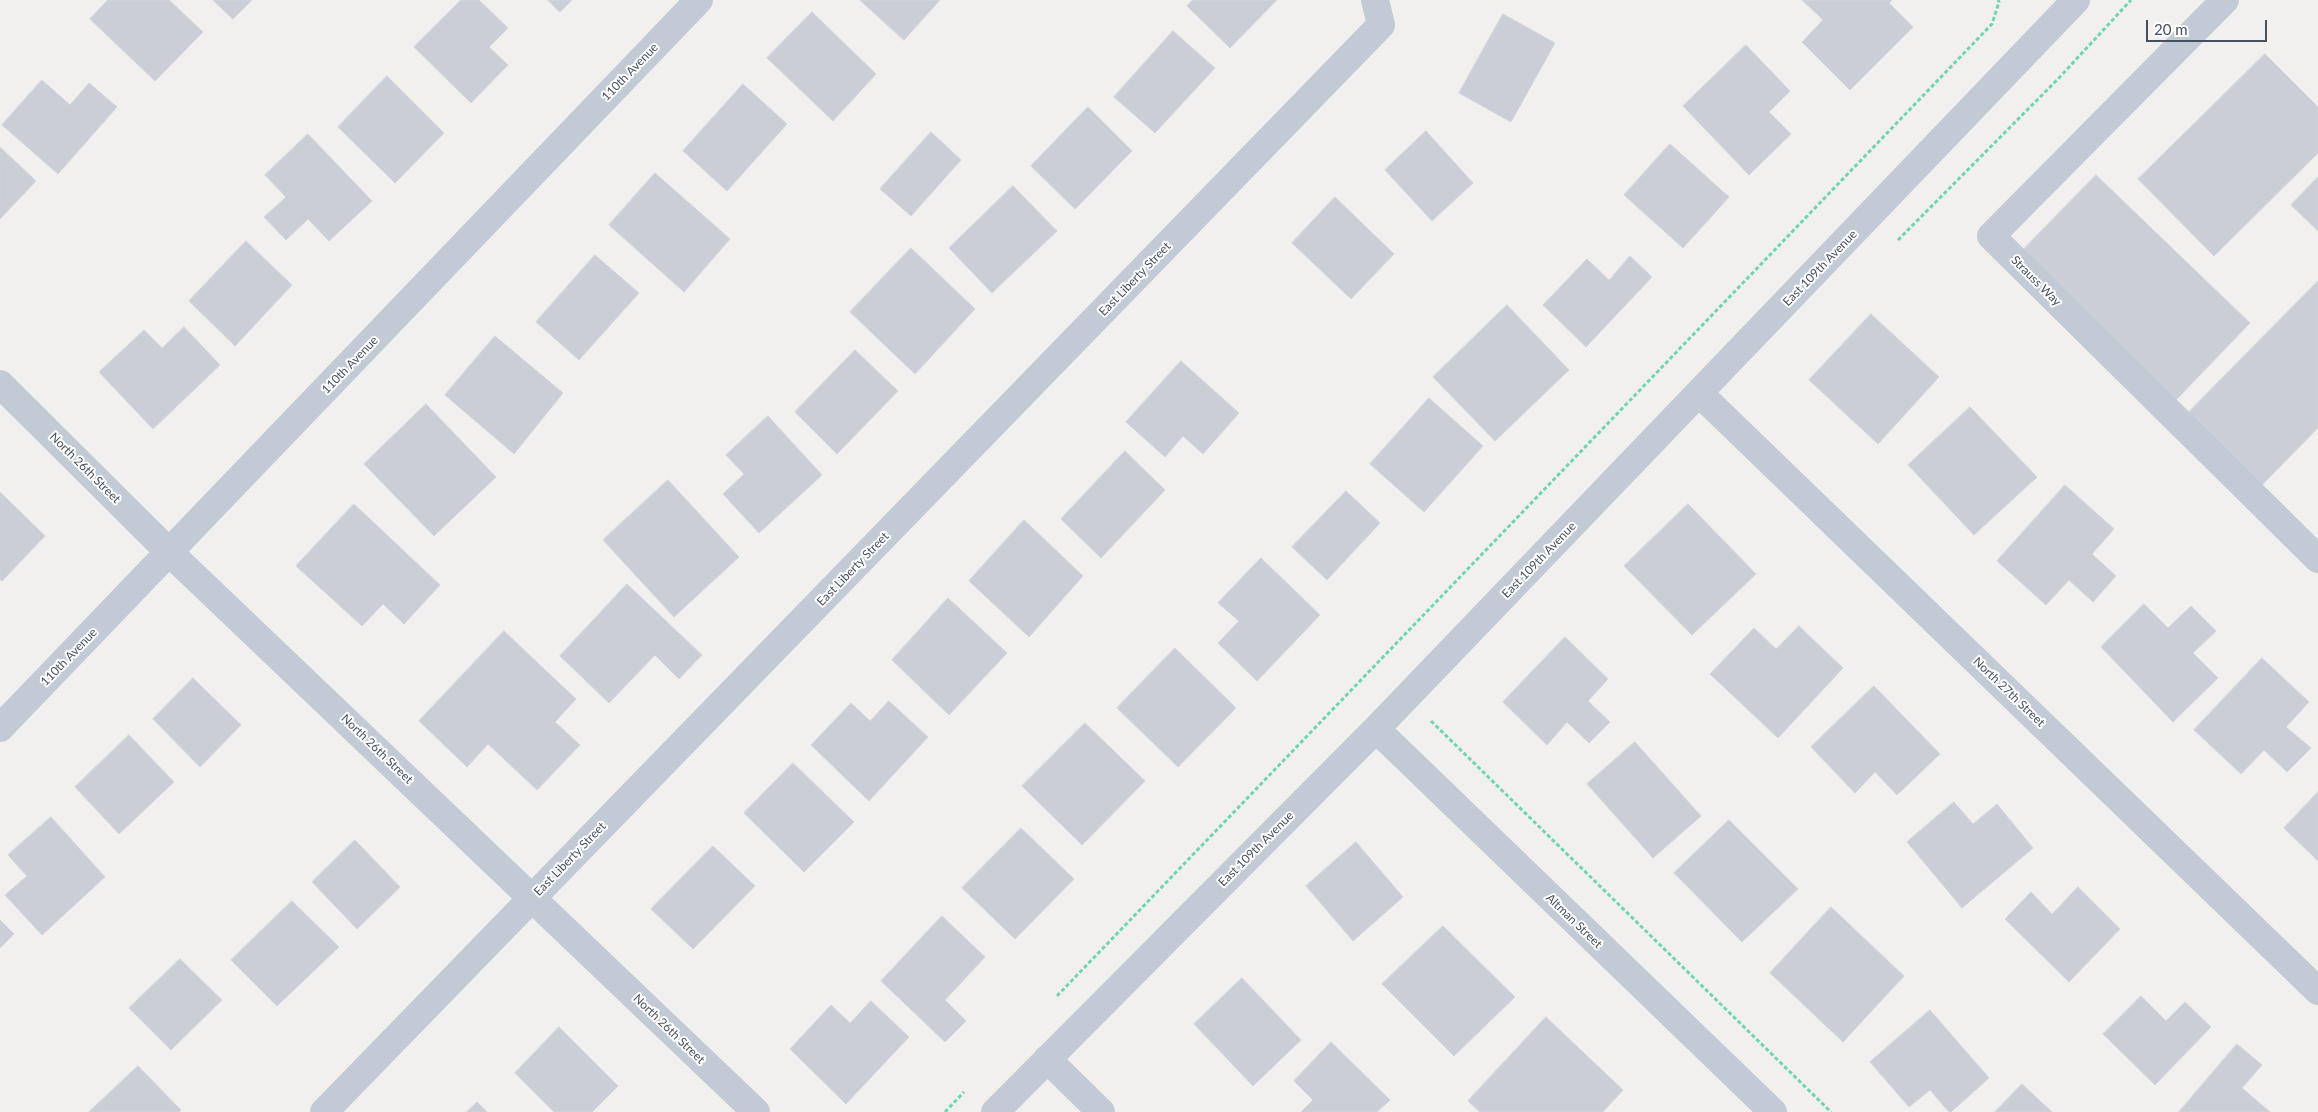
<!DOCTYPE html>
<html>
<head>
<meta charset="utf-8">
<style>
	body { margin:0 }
	#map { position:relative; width:2318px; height:1112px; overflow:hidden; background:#f2f0ef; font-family:Lato,sans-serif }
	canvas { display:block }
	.scale { position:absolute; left:2146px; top:20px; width:121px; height:22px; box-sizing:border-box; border:2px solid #46505f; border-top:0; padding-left:6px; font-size:15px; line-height:18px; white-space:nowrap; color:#46505f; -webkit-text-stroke:4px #fff; paint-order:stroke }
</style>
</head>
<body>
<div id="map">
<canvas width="2318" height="1112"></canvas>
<div class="scale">20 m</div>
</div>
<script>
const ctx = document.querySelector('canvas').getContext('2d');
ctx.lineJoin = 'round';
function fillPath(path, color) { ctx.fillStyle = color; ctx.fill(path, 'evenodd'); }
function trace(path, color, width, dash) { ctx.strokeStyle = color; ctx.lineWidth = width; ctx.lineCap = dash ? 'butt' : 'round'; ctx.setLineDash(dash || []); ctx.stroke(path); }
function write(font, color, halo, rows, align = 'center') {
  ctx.font = font + ' Lato,sans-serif'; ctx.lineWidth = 4; ctx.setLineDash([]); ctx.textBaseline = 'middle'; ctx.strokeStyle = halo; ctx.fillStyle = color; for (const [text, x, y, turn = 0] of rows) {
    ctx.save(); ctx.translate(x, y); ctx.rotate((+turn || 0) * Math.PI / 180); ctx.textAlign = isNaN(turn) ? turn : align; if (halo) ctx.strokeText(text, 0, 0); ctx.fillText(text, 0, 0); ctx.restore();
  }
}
const building = new Path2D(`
	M108 0H169L203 32 155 81 90 19Z
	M213 0H252L233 19Z
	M461 0H479L508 28 489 47 508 65 471 103 414 47Z
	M548 0H572L560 12Z
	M860 0H940L904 40Z
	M1193 0H1277L1230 48 1187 6Z
	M1802 0H1892L1889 3 1913 27 1850 90 1802 42 1823 20Z
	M812 12 876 74 833 121 767 58Z
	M1503 14 1555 43 1511 122 1459 93Z
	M1173 31 1215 68 1155 133 1114 97Z
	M1746 45 1790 91 1769 112 1791 134 1749 175 1683 106Z
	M2265 54 2318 107V153L2214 256 2138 179Z
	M387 76 444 133 395 183 338 127Z
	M42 80 70 105 89 83 117 107 58 174 2 125Z
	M743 84 787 124 727 191 683 151Z
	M1088 107 1132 151 1075 209 1031 166Z
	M1426 131 1473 183 1432 221 1385 170Z
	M931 132 961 160 911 216 880 189Z
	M308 134 372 201 329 241 308 219 286 240 264 217 286 197 265 175Z
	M1670 144 1729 197 1683 248 1624 195Z
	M0 147 36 181 0 219Z
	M655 173 730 239 684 292 609 225Z
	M2096 175 2250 323 2175 401 2022 251Z
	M2318 177V231L2291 205Z
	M1013 186 1057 231 992 293 949 248Z
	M1335 197 1394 254 1351 299 1292 243Z
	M246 241 292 285 235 346 189 301Z
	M911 248 975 309 915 374 850 312Z
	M595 255 639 293 579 360 536 322Z
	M1630 256 1652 277 1586 347 1543 305 1587 259 1609 280Z
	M2318 281V428L2261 486 2187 414Z
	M1507 305 1569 370 1495 441 1433 377Z
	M1871 314 1939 377 1878 444 1809 380Z
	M184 327 220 365 153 429 99 372 144 330 162 348Z
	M495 336 563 393 514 454 445 395Z
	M855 350 898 391 837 454 795 412Z
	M1181 361 1239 413 1203 454 1183 436 1165 457 1126 422Z
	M1429 398 1483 446 1424 512 1370 464Z
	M426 404 496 477 434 536 364 464Z
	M1970 407 2037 477 1974 535 1908 465Z
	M768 416 822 475 759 533 723 494 744 474 726 455Z
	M1125 451 1165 490 1101 558 1061 519Z
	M668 480 739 557 674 617 603 540Z
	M2065 485 2114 529 2092 554 2116 576 2093 602 2069 580 2046 605 1997 561Z
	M1346 491 1380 523 1327 580 1292 547Z
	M0 492 45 536 2 581 0 579Z
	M354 504 440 585 404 624 383 604 362 626 296 566Z
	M1688 504 1756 574 1692 635 1624 566Z
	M1024 520 1083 576 1029 637 969 581Z
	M1261 558 1320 615 1257 681 1218 643 1239 621 1218 603Z
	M627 584 702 655 679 679 655 655 609 703 560 656Z
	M948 598 1007 653 949 715 892 660Z
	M2144 604 2168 628 2191 606 2216 631 2193 653 2218 678 2173 722 2101 647Z
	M1799 626 1843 668 1778 738 1710 674 1754 628 1776 649Z
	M504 631 576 699 555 722 580 745 537 790 488 744 467 767 419 721Z
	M1565 637 1608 679 1588 701 1610 722 1589 743 1567 722 1547 745 1503 702Z
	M1175 648 1236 708 1178 767 1117 708Z
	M2262 658 2309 702 2286 727 2311 748 2287 772 2264 750 2241 774 2194 730Z
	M193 678 241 725 200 767 153 719Z
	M1874 686 1940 754 1897 795 1875 772 1855 793 1811 747Z
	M889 701 928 737 869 801 811 745 851 703 870 721Z
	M1085 723 1145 781 1082 845 1022 786Z
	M129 735 174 782 119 834 75 787Z
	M1635 742 1701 816 1653 858 1587 784Z
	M793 763 854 822 804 872 744 813Z
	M2318 792V861L2284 828Z
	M1954 802 1973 824 1997 804 2033 848 1962 908 1907 842Z
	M51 817 105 877 42 935 5 895 27 876 8 855Z
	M1729 820 1798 889 1742 942 1674 873Z
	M1021 828 1074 879 1015 939 962 888Z
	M355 840 400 887 357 929 312 882Z
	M1356 842 1403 897 1353 941 1306 886Z
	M713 846 755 886 693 949 651 909Z
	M2078 887 2120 929 2069 982 2005 919 2031 892 2052 914Z
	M292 901 339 947 277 1006 231 960Z
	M1831 907 1904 976 1843 1042 1770 973Z
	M942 916 985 957 945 1000 966 1021 945 1042 881 981Z
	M0 920 14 934 0 948Z
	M1443 926 1515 997 1454 1056 1382 984Z
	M180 959 222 1000 171 1050 129 1008Z
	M1242 978 1301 1040 1253 1086 1194 1024Z
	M2141 996 2166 1021 2185 1002 2211 1027 2155 1085 2103 1034Z
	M871 1001 909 1037 846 1104 790 1049 831 1005 850 1023Z
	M1930 1010 1989 1078 1951 1112H1949L1930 1090 1909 1107 1870 1062Z
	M1546 1017 1623 1090 1603 1112H1480L1468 1101Z
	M559 1027 618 1086 592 1112H554L515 1073Z
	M1331 1042 1390 1100 1377 1112H1301L1313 1100 1294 1081Z
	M2237 1044 2262 1065 2242 1088 2270 1112H2179Z
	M138 1066 181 1110 179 1112H89Z
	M2022 1084 2052 1112H1995Z
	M477 1102 487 1112H467Z`);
fillPath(building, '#cbced6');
trace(building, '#d3d5dc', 1);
trace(new Path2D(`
	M1898 240 2058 79 2131 0
	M1431 721 1831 1112
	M1057 996 1992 24 1999 2 1998 0
	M945 1112 964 1092`), '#6ed6ae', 3, [4, 2.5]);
trace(new Path2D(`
	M2225 0 1991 236 2318 559
	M0 384 170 553 756 1112
	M1700 394 2318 991
	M0 728 699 0
	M1376 729 1773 1112
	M1047 1059 1101 1112
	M324 1112 1381 25 1375 0
	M995 1112 1376 729 2076 0`), '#c2cad6', 28);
write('12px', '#46505f', '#fff', [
	["110th Avenue",630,72,-46],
	["East 109th Avenue",1820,268,-46],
	["East Liberty Street",1135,279,-46],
	["Strauss Way",2036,281,45],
	["110th Avenue",350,365,-46],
	["North 26th Street",85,468,45],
	["East 109th Avenue",1539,560,-46],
	["East Liberty Street",853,569,-46],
	["110th Avenue",69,657,-46],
	["North 27th Street",2009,692,44],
	["North 26th Street",377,749,44],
	["East 109th Avenue",1256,849,-45],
	["East Liberty Street",570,859,-46],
	["Altman Street",1574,921,44],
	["North 26th Street",669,1029,44]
]);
</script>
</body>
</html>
